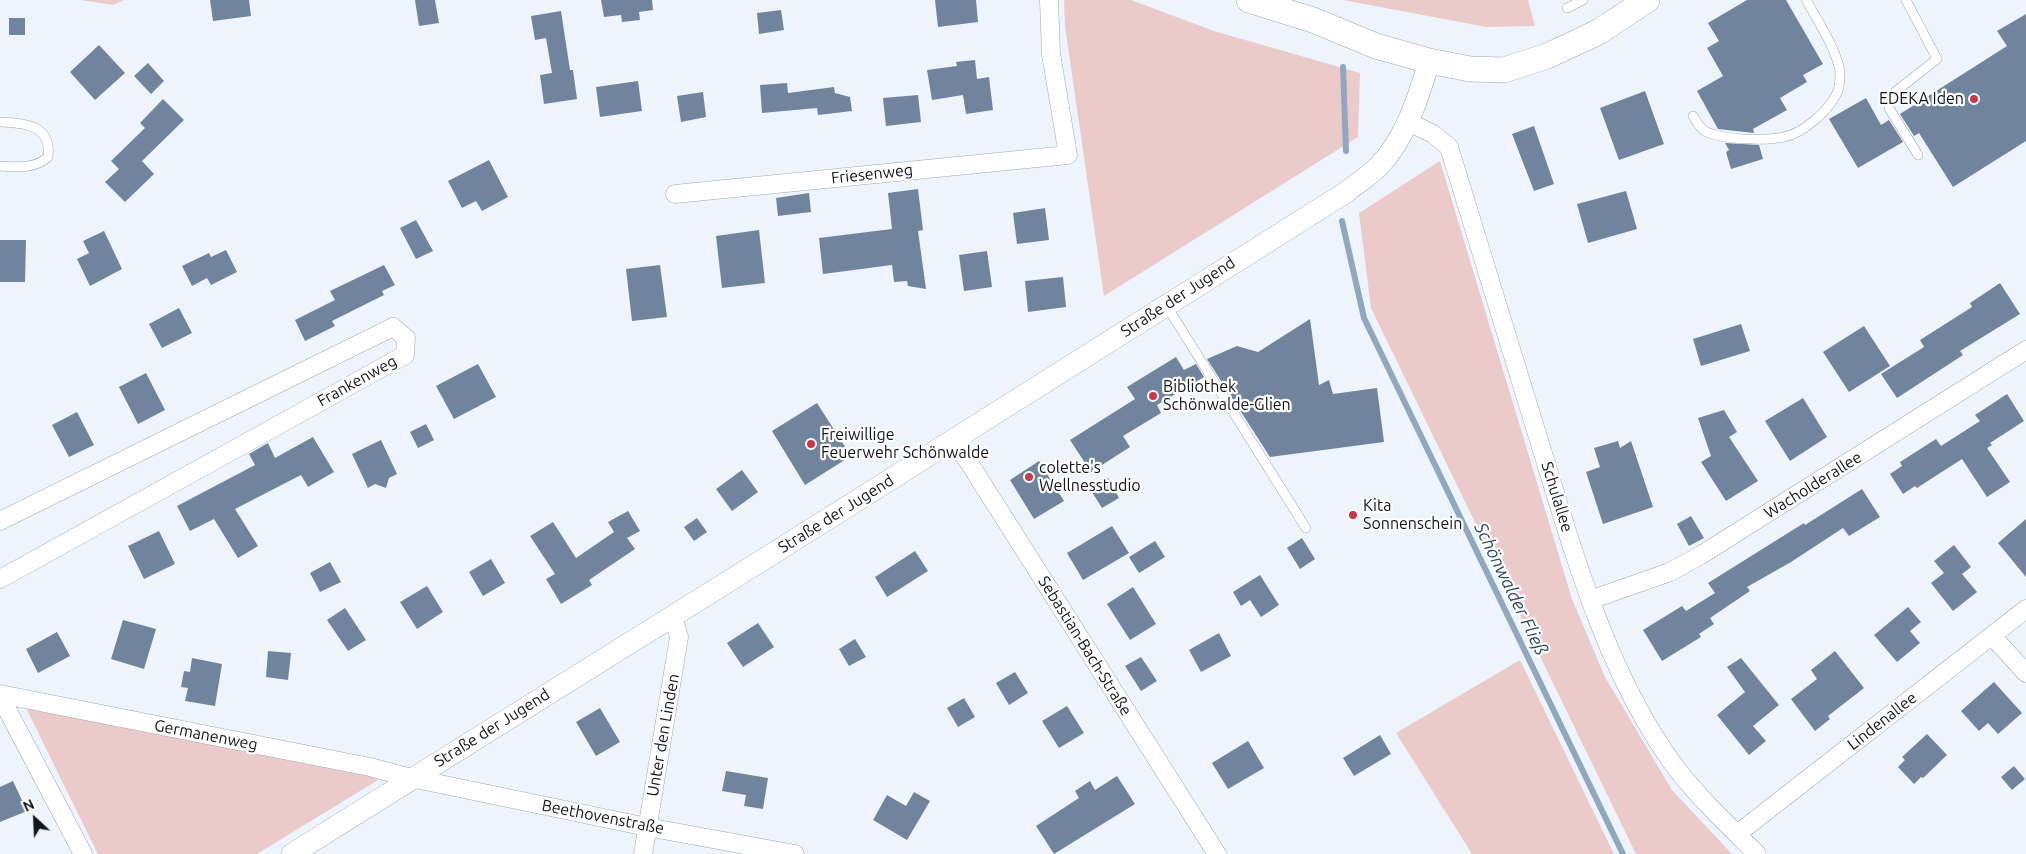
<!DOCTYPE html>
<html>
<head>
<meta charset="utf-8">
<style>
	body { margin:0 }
	#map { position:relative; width:2026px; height:854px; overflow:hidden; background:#edf4fc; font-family:Ubuntu,sans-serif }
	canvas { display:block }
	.north { position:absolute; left:10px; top:794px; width:50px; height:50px; -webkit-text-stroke:4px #fff; paint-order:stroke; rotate:335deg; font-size:14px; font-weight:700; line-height:20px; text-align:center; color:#111519 }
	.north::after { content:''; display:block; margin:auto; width:18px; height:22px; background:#111519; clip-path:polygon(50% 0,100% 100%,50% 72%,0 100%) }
</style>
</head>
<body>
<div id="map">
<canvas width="2026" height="854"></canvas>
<div class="north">N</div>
</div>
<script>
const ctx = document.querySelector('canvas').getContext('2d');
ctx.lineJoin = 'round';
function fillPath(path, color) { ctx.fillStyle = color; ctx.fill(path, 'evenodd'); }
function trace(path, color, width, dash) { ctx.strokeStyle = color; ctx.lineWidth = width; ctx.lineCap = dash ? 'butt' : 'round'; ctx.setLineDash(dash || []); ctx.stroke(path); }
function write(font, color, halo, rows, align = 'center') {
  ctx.font = font + ' Ubuntu,sans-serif'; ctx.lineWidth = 4.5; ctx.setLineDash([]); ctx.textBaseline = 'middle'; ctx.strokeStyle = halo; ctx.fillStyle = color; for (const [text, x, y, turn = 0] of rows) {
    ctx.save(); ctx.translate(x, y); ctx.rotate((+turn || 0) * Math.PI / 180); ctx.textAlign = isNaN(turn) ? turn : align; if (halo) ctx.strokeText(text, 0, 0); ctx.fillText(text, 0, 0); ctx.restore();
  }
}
fillPath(new Path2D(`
	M81 0H124L113 5Z
	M1064 0H1131L1214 31 1360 73 1358 137 1104 296 1065 26Z
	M1343 0H1528L1535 26 1486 27Z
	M1440 161 1572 599 1605 677 1672 790 1732 854H1636L1371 308 1359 213Z
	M1520 660 1614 854H1472L1396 733Z
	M24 704 360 771 378 780 257 854H98Z`), '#ebcbca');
trace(new Path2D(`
	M1343 67 1346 151
	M1342 221 1364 318 1623 854`), '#91a7c0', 6);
fillPath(new Path2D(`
	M210 0H249L251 16 213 21Z
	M415 0H435L439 23 419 26Z
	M601 0H652L653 10 639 12 640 20 622 22 621 15 604 17Z
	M935 0H976L978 22 938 27Z
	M1747 0H1786L1823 64 1803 75 1807 82 1780 98 1787 110 1753 129 1754 133 1718 129 1697 91 1723 76 1707 48 1719 41 1708 23Z
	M781 10 784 30 759 34 757 13Z
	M561 11 570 70H573L577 99 544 104 540 75 552 73 546 38 535 40 531 16Z
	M2026 14V141L1953 187 1919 133 1914 136 1900 114 2007 46 1997 31Z
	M9 18H25V35H9Z
	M99 45 125 73 95 100 70 72Z
	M975 60 977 79 989 77 993 110 966 114 963 95 932 100 927 70 957 66 956 62Z
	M148 63 164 81 151 94 134 76Z
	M638 81 642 111 600 117 596 87Z
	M787 83 788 93 834 87 835 93 850 97 852 111 818 115 817 108 762 113 760 85Z
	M1645 91 1664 144 1619 160 1600 108Z
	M703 92 706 117 681 122 677 96Z
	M918 95 921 122 886 126 883 98Z
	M1866 98 1881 125 1889 120 1903 142 1858 168 1829 119Z
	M163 99 184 120 142 161 154 174 125 202 105 182 119 169 111 161 145 128 140 123Z
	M1534 126 1554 184 1534 191 1512 134Z
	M1725 143 1759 145 1763 159 1731 169 1726 152 1729 150Z
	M489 160 508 197 482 211 476 201 462 208 448 181Z
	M918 189 923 230 918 231 926 289 908 286 907 281 894 282 892 265 823 274 819 238 892 229 888 193Z
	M1626 191 1637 229 1588 243 1577 204Z
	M809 193 811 212 778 216 776 198Z
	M1045 208 1049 240 1017 244 1013 213Z
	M416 220 433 251 416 259 400 228Z
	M759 230 765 283 722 288 716 236Z
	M104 231 122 269 90 286 77 259 89 253 83 241Z
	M0 240H26L25 282H0Z
	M226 250 237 272 211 285 207 278 192 286 182 266 209 253 211 257Z
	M987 251 992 287 964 291 959 255Z
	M384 265 395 285 382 291 384 295 332 321 335 326 305 341 295 320 335 300 330 291Z
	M660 265 667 317 632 321 626 269Z
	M1063 277 1066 307 1028 312 1025 281Z
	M2000 283 2020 314 1960 351 1963 355 1897 398 1881 374 1924 347 1920 340 1972 307 1970 303Z
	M179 308 192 333 162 348 149 324Z
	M1310 319 1319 385 1329 380 1333 394 1377 388 1384 442 1270 457 1207 359 1237 346 1258 352Z
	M1741 324 1750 351 1701 366 1693 339Z
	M1864 326 1890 366 1849 392 1823 352Z
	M1176 357 1184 370 1196 364 1204 377 1157 405 1161 413 1123 436 1130 447 1091 472 1070 440 1135 399 1127 387Z
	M478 364 496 397 454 419 436 386Z
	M146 373 165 410 138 424 119 387Z
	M2007 394 2024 421 1990 443 1992 445 1987 448 2010 482 1987 497 1962 459 1917 488 1915 486 1903 494 1890 474 1902 466 1900 462 1936 439 1941 446 1980 421 1975 415Z
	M1803 398 1827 437 1790 461 1765 421Z
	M817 403 851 456 805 485 772 431Z
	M1724 410 1737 432 1729 437 1758 481 1726 501 1701 462 1711 456 1698 418Z
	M77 412 94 445 69 457 52 425Z
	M426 424 434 440 418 448 410 432Z
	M313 437 334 472 308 487 301 475 235 509 258 546 238 558 214 519 190 531 177 506 255 465 249 454 268 443 275 458Z
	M381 440 397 474 389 478 386 488 375 484 368 488 352 454Z
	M1618 441 1620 448 1631 441 1653 507 1603 524 1586 472 1600 467 1594 448Z
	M1039 461 1064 501 1034 519 1010 480Z
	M742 470 758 492 732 511 716 489Z
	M1108 478 1119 498 1102 508 1090 489Z
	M1862 489 1880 517 1849 536 1843 528 1791 562 1747 587 1750 591 1710 618 1714 624 1699 634 1701 637 1662 661 1643 630 1682 606 1686 611 1715 593 1708 583 1804 523 1805 525Z
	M628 511 640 531 627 538 635 549 589 580 592 585 561 604 546 579 555 574 530 536 553 522 576 558 614 532 608 522Z
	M1691 516 1704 538 1689 546 1677 524Z
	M697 518 707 532 694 541 684 527Z
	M2026 519V577L1998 543Z
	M1112 526 1129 553 1083 580 1067 553Z
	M159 531 175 564 144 579 128 546Z
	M1302 538 1315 559 1300 569 1287 548Z
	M1155 541 1165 557 1139 573 1129 557Z
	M1954 545 1971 567 1962 574 1977 592 1953 611 1931 583 1944 573 1934 561Z
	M915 551 928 571 887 597 875 577Z
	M491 559 505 583 483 596 469 572Z
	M330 562 341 582 320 592 310 573Z
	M1260 575 1279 605 1261 617 1250 600 1241 606 1233 592Z
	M427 586 443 612 417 629 400 602Z
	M1133 587 1156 624 1130 640 1107 604Z
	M1908 607 1921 622 1910 631 1920 643 1897 662 1874 635Z
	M345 608 366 640 348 651 327 620Z
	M123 620 156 629 144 669 111 659Z
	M758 623 774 647 743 667 727 643Z
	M57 632 70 656 38 673 26 649Z
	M1219 633 1231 656 1201 672 1189 650Z
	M855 639 866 657 849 666 839 649Z
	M268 651 291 653 288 680 266 677Z
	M1835 651 1864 688 1828 716 1830 719 1815 731 1791 699 1817 679 1811 670Z
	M1141 657 1157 681 1141 691 1125 666Z
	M192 658 222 664 215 706 185 701 188 688 181 687 184 671 190 672Z
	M1741 658 1779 705 1753 726 1766 741 1749 755 1717 715 1745 692 1727 667Z
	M1015 672 1028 693 1009 705 996 683Z
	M1994 682 2022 713 1998 734 1988 723 1979 731 1961 711Z
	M964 698 975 717 958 727 947 708Z
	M1067 706 1084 733 1059 748 1042 721Z
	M600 708 620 742 596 756 576 722Z
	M1927 734 1947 755 1923 778 1921 777 1914 784 1898 767 1905 760 1902 757Z
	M1380 735 1391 754 1354 776 1343 758Z
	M1248 741 1264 768 1228 789 1212 763Z
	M2014 766 2025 779 2012 790 2001 777Z
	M726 771 768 778 763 809 744 806 746 795 722 791Z
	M1117 776 1135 804 1054 854 1036 826 1079 798 1075 791 1090 781 1095 790Z
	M13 781 27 811 0 822V787Z
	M914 792 930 801 907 840 873 820 887 795 906 806Z`), '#70859d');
const service = new Path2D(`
	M1906 0 1937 59 1895 92 1889 108 1918 155
	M1567 8 1583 0
	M1693 116C1696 121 1700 128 1705 131 1721 140 1765 141 1784 137 1803 133 1827 112 1836 95 1839 90 1840 81 1840 76 1841 57 1816 17 1806 0
	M0 122C25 123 52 125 48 157 35 169 17 167 0 166
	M1166 305 1306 528`);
const minor = new Path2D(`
	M1407 121 1433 134 1449 147C1480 247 1511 347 1541 447 1574 554 1608 677 1676 768 1700 799 1729 826 1757 854
	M675 194 1068 155 1051 54 1049 0
	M954 439 1217 854
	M0 521 393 327 406 338 405 355 0 579
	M1590 600 1670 572 1701 555 2026 350
	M1992 636 2026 673
	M0 694 370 767 411 778 647 827 795 854
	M0 696 83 854
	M1737 834 2026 609
	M643 854 679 637 673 616`);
const tertiary = new Path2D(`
	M292 854 761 561 1345 193C1356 184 1369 176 1379 166 1405 139 1419 97 1429 61`);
const secondary = new Path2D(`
	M1249 0 1313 20 1376 46 1429 61 1470 69 1504 70 1547 56 1584 39 1600 31 1647 0`);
trace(service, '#9fa9b6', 10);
trace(minor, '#9fa9b6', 19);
trace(tertiary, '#9fa9b6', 22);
trace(secondary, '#9fa9b6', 26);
trace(service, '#fff', 9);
trace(minor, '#fff', 18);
trace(tertiary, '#fff', 21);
trace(secondary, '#fff', 25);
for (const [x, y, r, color] of [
	[1974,99,5,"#c93949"],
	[1153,396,5,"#c93949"],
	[811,444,5,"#c93949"],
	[1029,477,5,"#c93949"],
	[1353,515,5,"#c93949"]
]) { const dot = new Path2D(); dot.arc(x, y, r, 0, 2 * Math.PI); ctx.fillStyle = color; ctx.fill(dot); trace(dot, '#fff', 2); }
write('16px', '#111519', '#fff', [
	["EDEKA Iden",1964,99,"right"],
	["Bibliothek",1163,387],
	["Schönwalde-Glien",1163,405],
	["Freiwillige",821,435],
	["Feuerwehr Schönwalde",821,453],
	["colette's",1039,468],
	["Wellnesstudio",1039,486],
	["Kita",1363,506],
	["Sonnenschein",1363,524]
], 'left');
write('16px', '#111519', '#fff', [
	["Friesenweg",872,174,-6],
	["Straße der Jugend",1178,297,-33],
	["Frankenweg",357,381,-29],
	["Wacholderallee",1813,485,-32],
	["Schulallee",1557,497,73],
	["Straße der Jugend",836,514,-32],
	["Sebastian-Bach-Straße",1085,646,58],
	["Lindenallee",1882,721,-38],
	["Straße der Jugend",492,728,-32],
	["Germanenweg",206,735,11],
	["Unter den Linden",663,735,-80],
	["Beethovenstraße",603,817,11]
]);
write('italic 18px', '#26476c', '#fff', [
	["Schönwalder Fließ",1511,589,64]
]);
</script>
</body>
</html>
